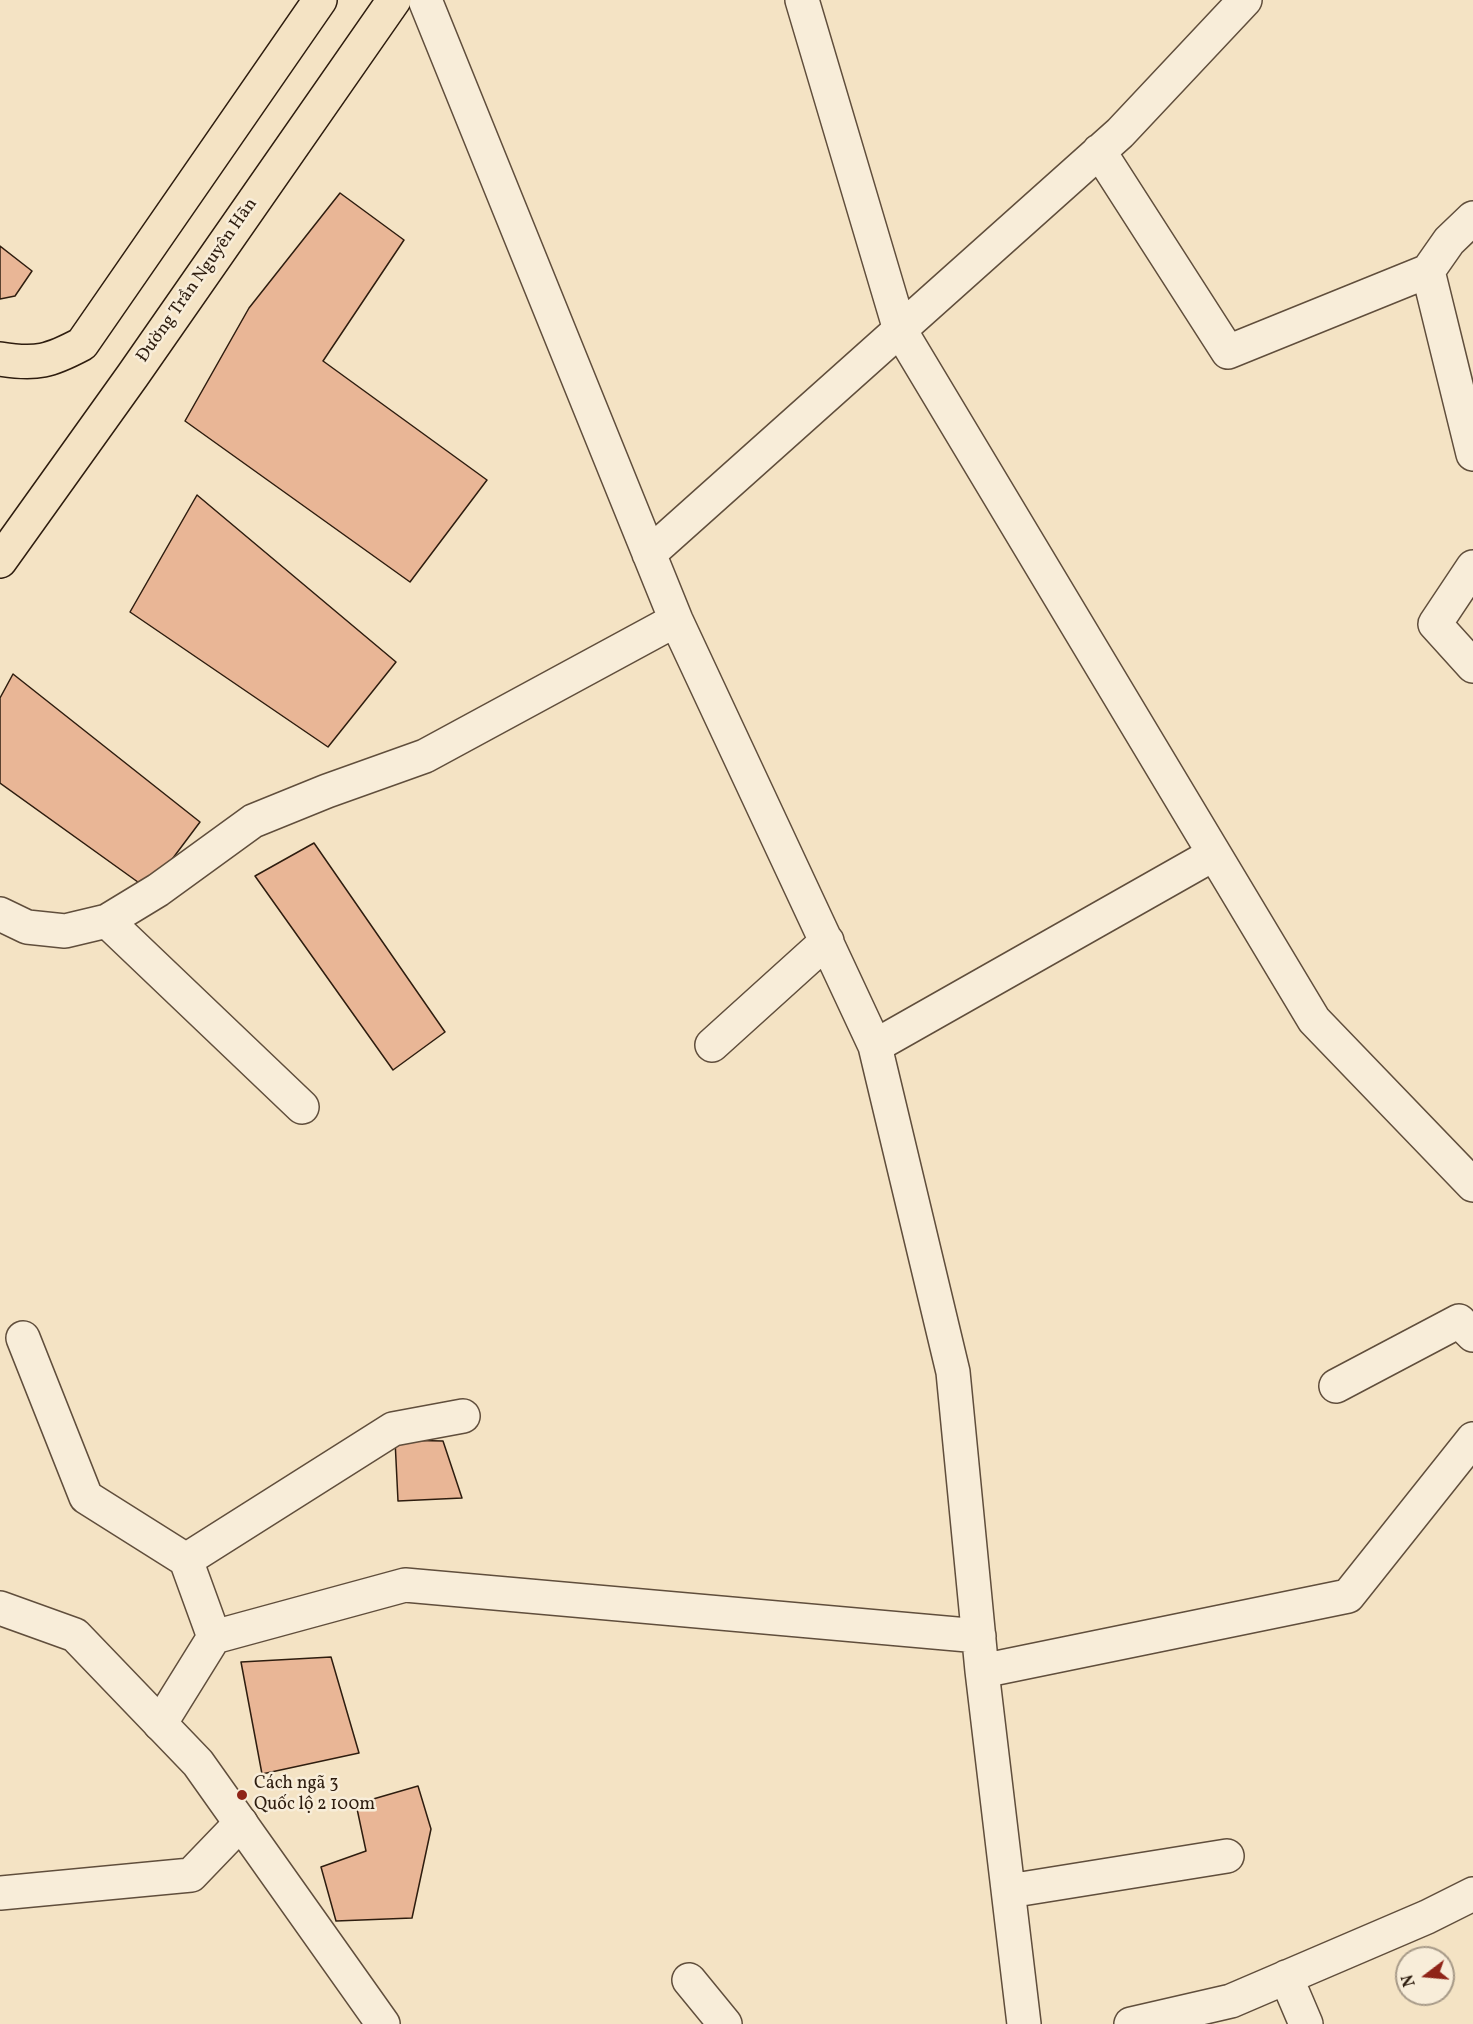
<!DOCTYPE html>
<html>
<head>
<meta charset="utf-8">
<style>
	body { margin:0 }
	#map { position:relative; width:1473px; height:2024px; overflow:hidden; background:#f4e3c4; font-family:Vollkorn,serif }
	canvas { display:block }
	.north { position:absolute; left:1395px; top:1946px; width:60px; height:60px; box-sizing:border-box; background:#f8edd9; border:2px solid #a79a88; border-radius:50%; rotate:254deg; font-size:16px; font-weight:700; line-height:24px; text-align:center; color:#2e1d0f }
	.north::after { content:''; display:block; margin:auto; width:21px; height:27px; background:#8f2418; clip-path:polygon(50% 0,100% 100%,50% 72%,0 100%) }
</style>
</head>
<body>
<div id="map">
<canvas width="1473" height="2024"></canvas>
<div class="north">N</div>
</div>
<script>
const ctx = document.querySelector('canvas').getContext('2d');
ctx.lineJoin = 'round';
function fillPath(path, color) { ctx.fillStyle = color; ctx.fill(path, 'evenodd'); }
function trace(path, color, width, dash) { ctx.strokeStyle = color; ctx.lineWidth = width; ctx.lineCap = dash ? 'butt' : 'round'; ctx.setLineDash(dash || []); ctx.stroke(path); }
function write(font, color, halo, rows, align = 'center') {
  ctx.font = font + ' Vollkorn,serif'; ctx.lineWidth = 5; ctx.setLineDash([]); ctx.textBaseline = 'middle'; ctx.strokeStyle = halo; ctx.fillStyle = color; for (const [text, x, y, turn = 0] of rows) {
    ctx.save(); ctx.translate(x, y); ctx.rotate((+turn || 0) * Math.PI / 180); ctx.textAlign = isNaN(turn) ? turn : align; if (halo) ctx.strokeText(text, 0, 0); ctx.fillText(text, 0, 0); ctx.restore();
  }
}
const building = new Path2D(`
	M340 193 404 240 323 361 487 480 410 582 185 421 249 308Z
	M0 246 32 271 15 296 0 299Z
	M197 495 396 662 328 747 130 612Z
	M13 674 200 822 149 890 0 783V698Z
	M314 843 445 1032 393 1070 255 876Z
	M395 1440 443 1441 462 1498 398 1501Z
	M331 1657 359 1753 262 1774 241 1662Z
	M418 1786 431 1829 412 1918 336 1921 321 1867 366 1851 356 1804Z`);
fillPath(building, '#e9b696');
trace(building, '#2e1d0f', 1.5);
const minor = new Path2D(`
	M425 0 676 620 875 1046 953 1372 982 1671 1024 2024
	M802 0 900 330 1314 1020 1473 1185
	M1099 151 1228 352 1428 271 1473 454
	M1428 271 1449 241 1473 218
	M649 554 1120 133 1245 0
	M1473 567 1435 624 1473 666
	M0 914 27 927 65 931 107 921 158 890 253 821 327 791 425 756 676 620
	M107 921 302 1107
	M712 1045 827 941
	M875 1046 1214 854
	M23 1338 86 1497 186 1560 214 1637
	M1336 1386 1459 1321 1473 1335
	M186 1560 393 1429 463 1416
	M982 1671 1348 1596 1473 1439
	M160 1724 214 1637 405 1585 979 1636
	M1009 1891 1227 1856
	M0 1893 191 1875 241 1823
	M1286 1977 1306 2024
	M689 1980 725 2024
	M1131 2024 1231 2001 1427 1917 1473 1894`);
const tertiary = new Path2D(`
	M0 1608 75 1635 198 1763 383 2024`);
const primary = new Path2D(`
	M0 359C37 365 50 361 82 344L320 0
	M0 561 133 375 394 0`);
trace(minor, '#604e3c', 36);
trace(tertiary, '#604e3c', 36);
trace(primary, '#2e1d0f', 36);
trace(minor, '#f8edd9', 33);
trace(tertiary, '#f8edd9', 33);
trace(primary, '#f4e3c4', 33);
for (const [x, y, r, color] of [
	[242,1795,6,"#8f2418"]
]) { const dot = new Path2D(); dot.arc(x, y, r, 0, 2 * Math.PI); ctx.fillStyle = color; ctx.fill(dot); trace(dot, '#f8edd9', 2); }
write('18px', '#2e1d0f', '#f8edd9', [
	["Đường Trần Nguyên Hãn",198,281,-55]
]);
write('18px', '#2e1d0f', '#f8edd9', [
	["Cách ngã 3",254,1785],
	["Quốc lộ 2 100m",254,1806]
], 'left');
</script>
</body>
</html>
